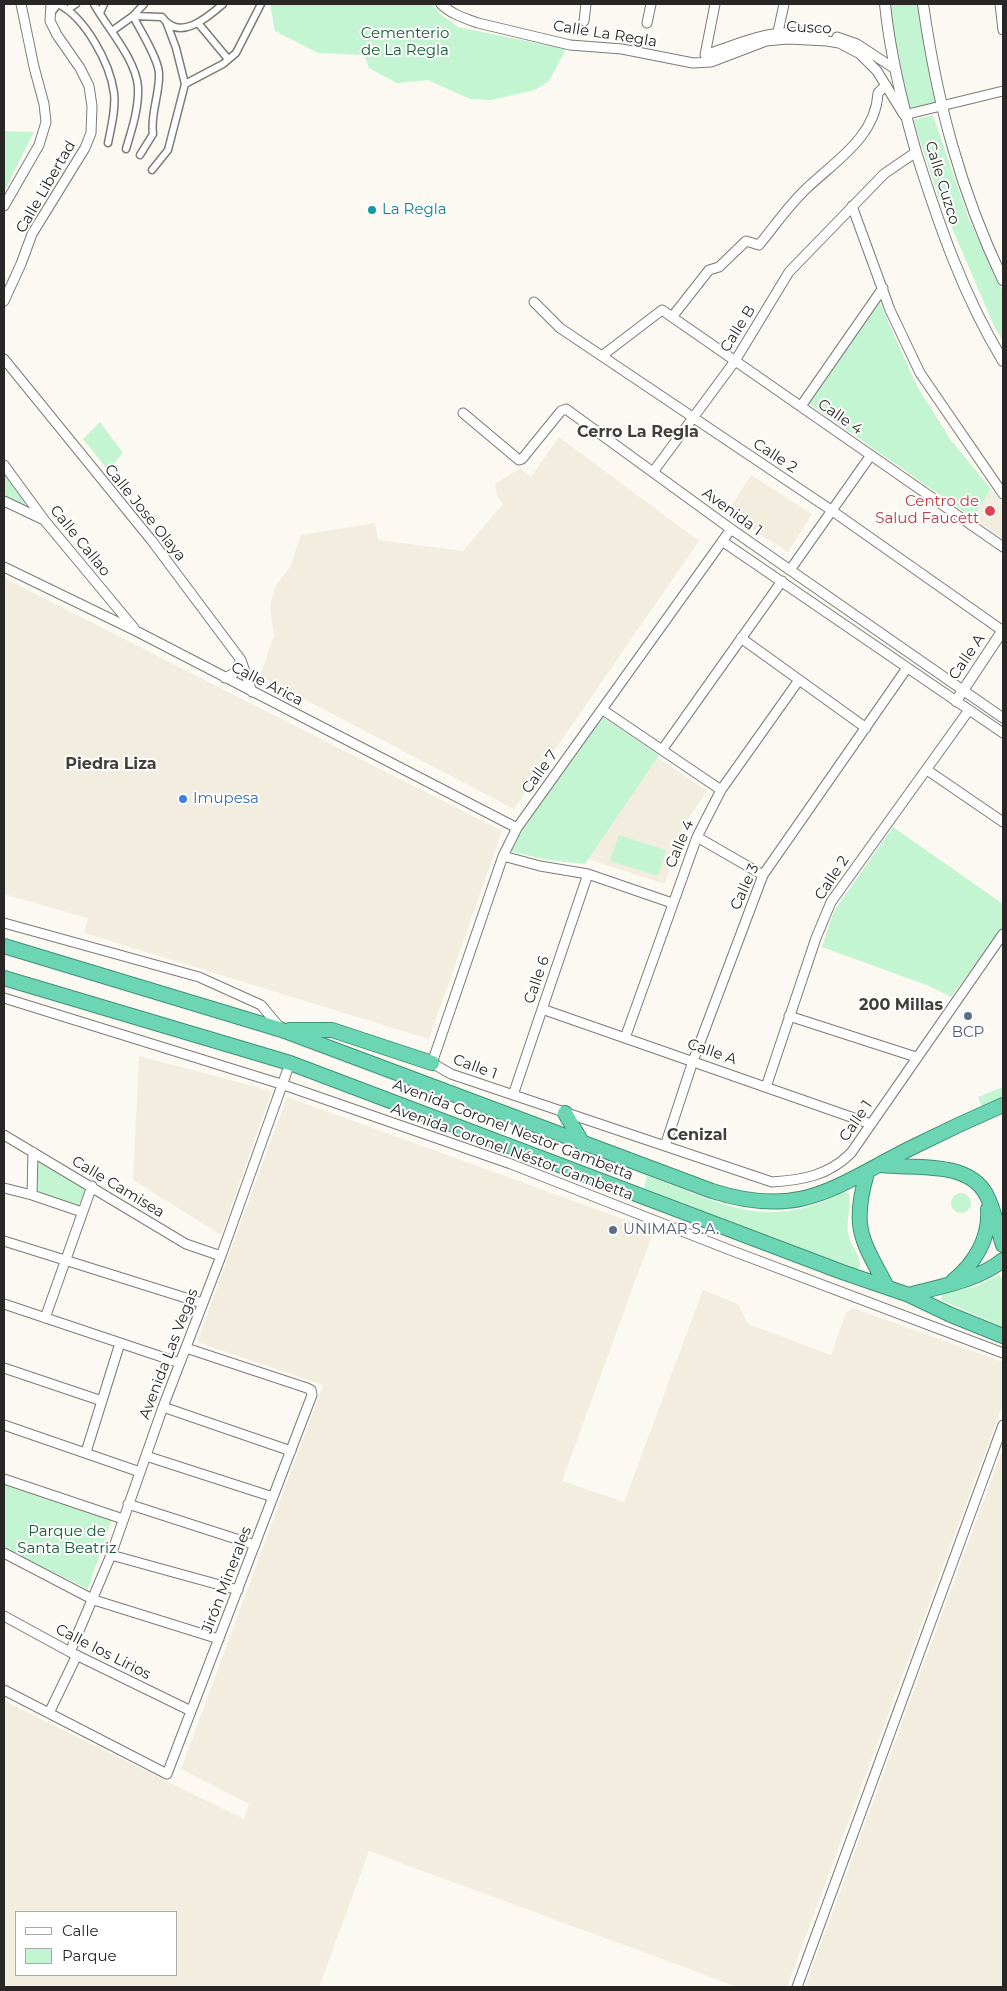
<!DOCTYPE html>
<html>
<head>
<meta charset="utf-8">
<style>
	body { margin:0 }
	#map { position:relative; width:1007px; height:1991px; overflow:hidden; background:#fcf9f3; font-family:Montserrat,sans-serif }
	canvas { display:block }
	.frame { position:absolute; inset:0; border:5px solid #282725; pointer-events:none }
	.legend { position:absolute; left:15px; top:1911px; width:162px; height:65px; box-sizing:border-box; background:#fff; border:1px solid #a9a9a8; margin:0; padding:6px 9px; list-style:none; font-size:15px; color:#282725 }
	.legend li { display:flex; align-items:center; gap:10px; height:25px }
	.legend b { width:25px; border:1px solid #a9a9a8 }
</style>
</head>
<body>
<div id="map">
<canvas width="1007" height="1991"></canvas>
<div class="frame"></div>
<ul class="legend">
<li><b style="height:6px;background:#fff"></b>Calle</li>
<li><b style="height:14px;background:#c3f5d2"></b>Parque</li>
</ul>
</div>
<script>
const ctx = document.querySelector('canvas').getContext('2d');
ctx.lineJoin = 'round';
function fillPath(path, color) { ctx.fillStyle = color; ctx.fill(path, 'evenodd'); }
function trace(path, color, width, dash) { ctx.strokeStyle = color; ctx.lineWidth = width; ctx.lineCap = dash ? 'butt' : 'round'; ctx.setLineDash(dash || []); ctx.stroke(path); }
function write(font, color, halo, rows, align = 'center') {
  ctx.font = font + ' Montserrat,sans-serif'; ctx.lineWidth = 4; ctx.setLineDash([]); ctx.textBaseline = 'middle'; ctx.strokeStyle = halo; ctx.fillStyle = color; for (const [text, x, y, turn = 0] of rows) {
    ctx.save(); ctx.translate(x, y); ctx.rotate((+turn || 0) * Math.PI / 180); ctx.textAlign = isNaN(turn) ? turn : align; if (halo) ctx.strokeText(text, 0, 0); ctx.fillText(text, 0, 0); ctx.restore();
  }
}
fillPath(new Path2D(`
	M559 437 699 541 514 809 260 676 274 636 270 607 276 585 290 567 301 535 375 523 378 540 463 551 503 504 497 496 495 484 520 468 531 477Z
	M751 475 812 514 788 552 727 513Z
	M991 489 1003 504V539L973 518Z
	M4 578 502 831 429 1039 84 933 88 918 4 894Z
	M657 757 707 791 683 826 665 884 588 859Z
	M139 1056 272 1091 221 1235 133 1180Z
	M287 1097 654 1230 562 1481 624 1502 703 1290 738 1304 748 1324 831 1355 846 1313 853 1308 1003 1362V1404L787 1987H738L369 1851 319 1987H4V1701L244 1819 249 1804 181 1769 323 1385 197 1342ZM176 1912V1975H16V1912Z
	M1003 1448V1987H805Z`), '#f3eddf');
fillPath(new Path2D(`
	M270 4H433L439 13 458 27 566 49 549 81 535 90 491 100 470 99 428 80 397 83 369 68 364 55 318 53 275 31Z
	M889 4H921L936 103 907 111Z
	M933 115 968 217 1003 292V341L995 328 939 198 913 120Z
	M4 131 34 132 4 192Z
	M879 301 917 386 950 439 991 489 973 518 808 403Z
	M100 422 123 453 108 470 83 439Z
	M4 472 26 502 24 508 4 500Z
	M601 716 659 755 585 864 548 860 508 851Z
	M893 827 1003 904V927L951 997 929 986 822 947 834 911Z
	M619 835 666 850 658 876 610 861Z
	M1003 1087V1098L982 1107 978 1097Z
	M37 1160 84 1188 85 1191 78 1207 33 1192Z
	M647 1176C722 1203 767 1233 843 1192L849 1193C852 1203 846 1220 848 1233 850 1245 861 1255 860 1267L856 1270 850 1268 644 1188Z
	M951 1203a10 10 0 1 1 20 0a10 10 0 1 1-20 0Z
	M999 1275 1003 1279V1327L941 1300 943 1293 975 1287Z
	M4 1484 112 1519 88 1589 4 1548Z`), '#c3f5d2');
const pedestrian = new Path2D(`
	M94 4C107 28 136 59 138 87 139 108 132 129 126 149
	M68 9 76 4
	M51 13 58 4C85 17 110 63 114 93 116 109 111 128 108 143
	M100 13 104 4
	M198 23 228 59
	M112 31 133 16 162 17C179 42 207 18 223 4
	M185 84 223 64 236 53 261 4
	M140 155 153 134C150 114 160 94 159 73 158 58 140 30 133 16L144 4
	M152 170 168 150 185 84 176 48 167 24`);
const minor = new Path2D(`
	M441 4C451 14 464 18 478 23L570 45 622 49 693 63 711 62 766 41 788 39 827 41 839 43 860 54 877 71 904 115 1003 91
	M715 4 705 55C753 39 771 27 824 35
	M1000 4 1003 30
	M584 21 586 4
	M647 23 651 4
	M778 32 784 4
	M837 37 857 44 895 69
	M4 206 39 145 46 122 44 104 34 67 21 4
	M852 206 890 310 920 373 1003 494
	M4 301 21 264 32 234 85 148 91 133 92 106 89 86 80 68 57 35 50 21 51 4
	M534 302 560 328 831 510 1003 631
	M672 317 709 270 719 267 746 241 759 245C774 227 788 206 806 189 834 162 876 137 878 93L886 85
	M603 355 662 310 1003 547
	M4 359 152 541 241 660 252 692
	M801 406 883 288
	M463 413 519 460 522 459 561 411 566 409 731 529 1003 718
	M4 465 45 521 134 628
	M653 472 735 361 789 272 884 174 916 152
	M4 501 44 520
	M731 529 517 828 503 856 432 1063 451 1074 772 1182C802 1180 828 1176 851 1153L1003 934
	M722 541 1003 733
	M4 567 138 632 517 828
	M790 570 871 455
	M741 638 866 728
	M225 678 234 673 241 660
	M603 710 721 790
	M662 750 782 581
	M927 770 1003 822
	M697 837 763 875
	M503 856 540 866 588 874 672 903
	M4 923 199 977 261 1005 282 1030
	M4 998 284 1085 511 1164 730 1250 1003 1353
	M542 1009 871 1124
	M789 1016 916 1057
	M625 1038 697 837 721 790 799 680
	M766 1087 816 938 831 902 969 710
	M513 1095 588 874
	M4 1135 186 1244 221 1256
	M665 1146 693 1061 763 875 907 668
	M4 1188 32 1195 82 1212
	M32 1195 33 1152
	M4 1241 202 1303
	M4 1304 180 1363
	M45 1318 92 1186
	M4 1368 102 1401
	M163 1407 291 1451
	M4 1425 140 1472
	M86 1452 120 1343
	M146 1456 273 1497
	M4 1479 123 1519
	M128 1504 255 1545
	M4 1553 94 1600 219 1639
	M111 1555 238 1590
	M4 1616 70 1652 191 1711
	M70 1652 111 1555 163 1407 221 1256 290 1063
	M4 1690 167 1774 312 1395 311 1390 307 1388 186 1348
	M49 1713 77 1655
	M797 1987 1003 1425`);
const tertiary = new Path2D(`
	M885 4C890 55 902 103 916 152 939 225 963 295 1003 361
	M923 4C937 102 960 190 1003 280
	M956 701 1003 630`);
const trunk = new Path2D(`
	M4 946 282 1030 712 1191C803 1220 836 1185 913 1147 943 1132 973 1118 1003 1105
	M4 978 290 1063 842 1272 909 1295 951 1315 1003 1336
	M290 1030H332L432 1063
	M565 1113 583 1144
	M882 1165C914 1169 967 1160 986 1194 994 1209 998 1229 1003 1245
	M867 1173C851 1228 862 1240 887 1287
	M953 1281C975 1263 990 1238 988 1209
	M909 1295C941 1286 977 1281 1003 1260`);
trace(pedestrian, '#7e7b76', 9);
trace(minor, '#7e7b76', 11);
trace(tertiary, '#7e7b76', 12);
trace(trunk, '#3d9276', 16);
trace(pedestrian, '#fff', 6);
trace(minor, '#fff', 9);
trace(tertiary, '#fff', 10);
trace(trunk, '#6cd6b4', 14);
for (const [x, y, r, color] of [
	[372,210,5,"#0f9aa8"],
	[990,511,6,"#e0444e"],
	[183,799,5,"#3f7fe0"],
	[968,1016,5,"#5c6f8a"],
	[613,1230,5,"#5c6f8a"]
]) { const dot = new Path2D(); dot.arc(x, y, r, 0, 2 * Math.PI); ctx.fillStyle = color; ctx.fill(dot); trace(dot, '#fff', 2); }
write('15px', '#282725', '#fff', [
	["Cusco",809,28,3],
	["Calle La Regla",605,34,9],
	["Calle Cuzco",942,183,73],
	["Calle Libertad",46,187,-60],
	["Calle B",738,329,-58],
	["Calle 4",840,417,35],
	["Calle 2",775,456,33],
	["Avenida 1",732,512,36],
	["Calle Jose Olaya",145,513,51],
	["Calle Callao",80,541,51],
	["Calle A",967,657,-56],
	["Calle Arica",267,684,27],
	["Calle 7",540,772,-54],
	["Calle 4",680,844,-67],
	["Calle 2",832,878,-57],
	["Calle 3",745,887,-66],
	["Calle 6",537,980,-71],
	["Calle A",712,1052,19],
	["Calle 1",475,1067,20],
	["Calle 1",856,1121,-56],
	["Avenida Coronel Nestor Gambetta",513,1130,21],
	["Avenida Coronel Néstor Gambetta",512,1152,20],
	["Calle Camisea",118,1187,31],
	["Avenida Las Vegas",169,1354,-69],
	["Jirón Minerales",227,1580,-69],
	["Calle los Lirios",103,1652,27]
]);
write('15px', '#145b34', '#fff', [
	["Cementerio",405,34],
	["de La Regla",405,51],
	["Parque de",67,1532],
	["Santa Beatriz",67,1549]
]);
write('15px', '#0d838f', '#fff', [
	["La Regla",382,210]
], 'left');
write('15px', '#be3a42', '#fff', [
	["Centro de",979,502],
	["Salud Faucett",979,519]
], 'right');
write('15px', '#366cbe', '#fff', [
	["Imupesa",193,799]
], 'left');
write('15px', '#4e5e75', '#fff', [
	["BCP",968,1033],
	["UNIMAR S.A.",623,1230,"left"]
]);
write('bold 16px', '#423f3a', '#fff', [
	["Cerro La Regla",638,432],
	["Piedra Liza",111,764],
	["200 Millas",901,1005],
	["Cenizal",697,1135]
]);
</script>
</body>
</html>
